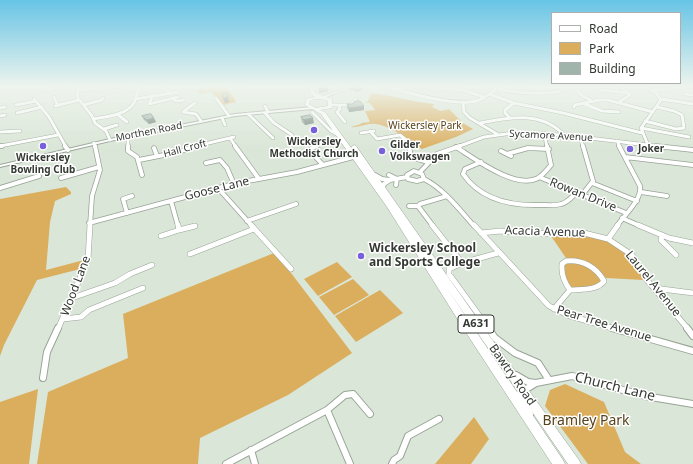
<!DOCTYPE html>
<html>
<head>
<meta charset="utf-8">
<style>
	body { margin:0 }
	#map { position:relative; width:693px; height:464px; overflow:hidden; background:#dae6d7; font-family:"Noto Sans",sans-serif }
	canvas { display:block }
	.legend { position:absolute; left:551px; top:12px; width:130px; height:72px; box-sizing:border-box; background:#fff; border:1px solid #aeb0ad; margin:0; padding:5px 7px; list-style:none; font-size:12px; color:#343933 }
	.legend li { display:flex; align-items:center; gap:8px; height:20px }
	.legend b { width:20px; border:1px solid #aeb0ad }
</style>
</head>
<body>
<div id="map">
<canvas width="693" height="464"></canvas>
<ul class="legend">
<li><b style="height:5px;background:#fff"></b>Road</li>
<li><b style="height:11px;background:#dbae5e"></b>Park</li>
<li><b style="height:11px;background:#a0b4ac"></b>Building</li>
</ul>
</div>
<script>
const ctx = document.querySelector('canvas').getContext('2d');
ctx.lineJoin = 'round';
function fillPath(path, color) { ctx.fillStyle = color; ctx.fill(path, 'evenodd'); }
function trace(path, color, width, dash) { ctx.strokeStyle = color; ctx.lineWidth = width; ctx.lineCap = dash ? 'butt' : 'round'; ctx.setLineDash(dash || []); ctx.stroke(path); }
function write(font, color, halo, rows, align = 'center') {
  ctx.font = font + ' "Noto Sans",sans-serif'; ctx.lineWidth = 3; ctx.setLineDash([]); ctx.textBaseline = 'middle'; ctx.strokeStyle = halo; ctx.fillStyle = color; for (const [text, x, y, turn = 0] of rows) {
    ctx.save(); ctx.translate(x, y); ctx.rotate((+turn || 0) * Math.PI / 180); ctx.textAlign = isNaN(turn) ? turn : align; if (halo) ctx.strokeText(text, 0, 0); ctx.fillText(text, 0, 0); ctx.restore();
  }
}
fillPath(new Path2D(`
	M204 86C226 86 225 83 236 102L224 105 211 92 200 94 195 90 205 87Z
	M371 93C392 95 412 102 434 104L432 107 441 111 449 109 463 123 473 129 456 137 422 149C410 141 390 125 375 124 367 123 359 128 351 127L361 124V123L370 122 365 111 375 110 370 103 364 102 368 101Z
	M66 187 71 192V194L55 201 50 222 46 270 84 260 80 269 37 280 4 345 0 356V199Z
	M579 234 602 238 629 254 644 279 643 280 606 278C597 267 581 259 566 258L551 236Z
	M274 253 288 269 352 353 288 395 200 438 198 464H37L48 392 128 358 123 314Z
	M337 262 352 277 318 296 304 279Z
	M567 262C584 264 593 267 602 282L589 287 572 288 567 281 563 267Z
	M353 279 369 295 334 315 319 297Z
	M380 290 403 313 356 342 335 316Z
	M565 384 604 402 625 452 641 464H588L545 406 550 390Z
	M38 389 29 464H0V402Z
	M474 417 489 439 471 464H435Z`), '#dbae5e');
const minorFar3 = new Path2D(`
	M81 86 77 92 78 98 92 116 95 123 106 131 110 140
	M384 86C405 92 459 108 479 100 485 98 490 93 495 90
	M410 86 462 90 484 97
	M487 86C511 93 533 95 558 92L561 90V86
	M516 86 520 89
	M574 86 581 95 592 101
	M645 86 656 93 661 100 641 128 648 145
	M686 86 693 87
	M239 87 246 86
	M163 88 170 93
	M395 89 408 86
	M47 90 63 86
	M78 90 127 86
	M600 90 629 93
	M652 90 668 89 667 86
	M489 94 514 103 563 113 642 133
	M685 94 693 95
	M54 97 58 106
	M152 97 149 104 178 97
	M216 98 229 116
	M34 99 49 117 66 147
	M135 99 178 92
	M173 99 176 101 184 100
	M661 99 693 104
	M463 102 464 112 470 118 497 134
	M619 102 630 95 620 86
	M195 103 183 112 196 114 201 121
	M582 103 602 111 619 112
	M16 105 36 101
	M83 105 102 100 103 98
	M330 105H351L356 99
	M339 105 340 109 337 112 345 122
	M55 106 79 100
	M265 106 268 112
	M574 107 575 105 599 100H608L653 112
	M0 108 5 107
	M312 112 331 131 340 136
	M17 113 42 107
	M265 113 274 123 292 135
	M117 114 127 122
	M248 114 273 138
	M0 116 5 115
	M222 118 225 125
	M510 118 505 113V110L514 103
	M93 119C105 117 127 115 134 103 137 97 136 91 142 86
	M645 121 676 129 684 128 682 115 674 111 657 107
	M480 123C509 117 542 111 564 135
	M641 128 689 137
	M104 129 117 125
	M370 131 377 139 400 135 410 143 409 147
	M0 132 20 131
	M361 133 374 131
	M544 133 547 147
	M128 136V147
	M580 136 583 147
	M230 138 236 147
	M617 141 620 147
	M94 143 95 147
	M0 146 58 135
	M192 147 234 137
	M315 147 317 146
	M457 147 484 137 513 133 564 135 664 147`);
const minorFar2 = new Path2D(`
	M0 146H2
	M65 146 68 150
	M128 146V151L137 157 142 175
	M235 146 259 179
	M317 146 312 148 310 151 323 165
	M409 146 411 157 428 162
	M656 146 693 150
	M456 147C475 159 516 190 538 178 543 175 547 170 551 165L547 146
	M154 148 157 156
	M501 151 511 156
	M507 154 528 148 549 149
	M625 157 693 165
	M139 160 179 152 195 146
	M481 162 465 169 463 174C481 200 510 206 540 205 547 205 555 206 561 204 567 203 572 197 576 193
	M206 163 220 160 227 168 234 184
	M414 171 422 174 424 179 417 181 408 179 407 175Z
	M420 172 437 154 460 146
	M375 175 382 179 390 180 384 184 383 188
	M389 175 397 179 396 185
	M539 177 626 213
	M61 178 99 167
	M424 179C444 189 459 209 474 226
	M390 180 407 177
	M592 183 637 201
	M0 188 39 176
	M218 188 252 226
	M641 192 667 196
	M582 195 593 181 583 146
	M171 201 178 226
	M409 206H418L420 204 447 196
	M418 206 433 226
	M127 213 123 199 132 196
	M622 218 640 226
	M247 221 296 204
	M89 223 237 183 297 172 357 156
	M90 226 92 196 100 170 95 146
	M617 226C625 214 642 200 640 186L619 146`);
const minorFar1 = new Path2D(`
	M251 225 291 269
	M432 225 462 263
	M474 225 549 306 570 316 616 329
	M638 225 669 238 693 243
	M179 230 195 226
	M481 233 500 231 551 234 584 233 608 239 632 255 647 280 688 329
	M662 235 661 240 676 255
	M161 236 179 230 178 225
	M608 239 618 225
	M190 254 254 229
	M566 261C582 259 596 267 604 281 597 291 581 289 570 290 564 282 561 274 562 264Z
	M654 288 693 293
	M72 298 115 283 130 274 152 265
	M554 309 570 290
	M63 319 81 317 89 310 143 288
	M58 329 88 259 90 225
	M489 329 449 274V269L462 263 498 253`);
const minor = new Path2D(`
	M488 328 495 338 515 353 538 363 549 380
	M612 328 693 351
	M687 328 693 336
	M516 375 528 382 536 383
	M43 378 47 352 58 328
	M327 410 350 464
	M530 414 520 393 536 383 572 376 645 396 693 404
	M251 450 255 464
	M226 464 327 410 345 395 353 394 370 414
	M392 464 394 460 400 456 408 436 439 419`);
const tertiary = new Path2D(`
	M350 86H354L324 98 321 97Z`);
const secondary = new Path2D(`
	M312 107 314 108 313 109 235 116 110 141 0 167V165L110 139 235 114Z`);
const primary = new Path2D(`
	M308 86H312L315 93 332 99V108L320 110 325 112 357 156 351 147 354 145 356 146 486 331 579 460 581 464H568L446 287 563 460 565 464H552L463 328 387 207 321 114 305 105 306 99 315 97 311 94ZM314 99H322L328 101V106L316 108 309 104 310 101Z`);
trace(minorFar3, '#98a496', 4);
trace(minorFar2, '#98a496', 5.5);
trace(minorFar1, '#98a496', 6);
trace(minor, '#98a496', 8);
trace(tertiary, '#98a496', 1.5);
trace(secondary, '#98a496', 2);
trace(primary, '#98a496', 1);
trace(minorFar3, '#fff', 3);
trace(minorFar2, '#fff', 4);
trace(minorFar1, '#fff', 5);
trace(minor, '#fff', 6);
fillPath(tertiary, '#fff');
fillPath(secondary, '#fff');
fillPath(primary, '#fff');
fillPath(new Path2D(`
	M350 87 362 88V90L357 92 350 90Z
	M347 104 364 110 349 112 347 108Z
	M142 116 156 122 149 124 144 120Z
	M301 117 314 123 305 125 302 122Z`), '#8a9b94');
fillPath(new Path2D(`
	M328 88V92L319 93V89Z
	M362 88V90L357 92V90Z
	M228 97 229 102 225 103 223 98Z
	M364 106V110L349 112V108Z
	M154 118 156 122 149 124 147 120Z
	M313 118 314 123 305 125 304 120Z`), '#707e78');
const building = new Path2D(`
	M318 86H327L328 88 319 89Z
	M354 86H356L362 88 357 90 350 87Z
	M227 93 228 97 223 98V94Z
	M355 101H360L364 106 349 108 347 104H352Z
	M151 114 154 118 147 120 142 116Z
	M310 115 313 118 304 120 301 117Z`);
fillPath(building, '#a0b4ac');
trace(building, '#707e78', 1);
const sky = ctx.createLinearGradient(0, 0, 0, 151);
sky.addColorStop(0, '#67c4e6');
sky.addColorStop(0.57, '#eef4ed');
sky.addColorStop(1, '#eef4ed00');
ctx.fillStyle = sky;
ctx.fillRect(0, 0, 693, 151);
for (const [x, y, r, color] of [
	[314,130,4,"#7960db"],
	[43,146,4,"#7960db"],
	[630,149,4,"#7960db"],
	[382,151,4,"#7960db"],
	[361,256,4,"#7960db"]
]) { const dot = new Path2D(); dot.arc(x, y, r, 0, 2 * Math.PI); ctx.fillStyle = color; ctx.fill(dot); trace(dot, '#fff', 1.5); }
write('10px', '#57421c', '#fff', [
	["Wickersley Park",425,126]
]);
write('10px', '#343933', '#fff', [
	["Morthen Road",149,132,-11],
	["Sycamore Avenue",551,136,3],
	["Hall Croft",185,149,-15]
]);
write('bold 10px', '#343933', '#fff', [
	["Wickersley",314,142],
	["Methodist Church",314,154],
	["Gilder",390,145,"left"],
	["Volkswagen",390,157,"left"],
	["Joker",638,149,"left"],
	["Wickersley",43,158],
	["Bowling Club",43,170]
]);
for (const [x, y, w] of [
	[476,324,36]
]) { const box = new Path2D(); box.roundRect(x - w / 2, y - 9, w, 18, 3); ctx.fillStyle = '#fff'; ctx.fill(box); trace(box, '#343933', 1); }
write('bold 11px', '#343933', null, [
	["A631",476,324]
]);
write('12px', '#343933', '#fff', [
	["Goose Lane",217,189,-14],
	["Rowan Drive",583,195,22],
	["Acacia Avenue",545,232,2],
	["Laurel Avenue",653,284,51],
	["Wood Lane",76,286,-69],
	["Pear Tree Avenue",604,324,17],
	["Bawtry Road",512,375,55]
]);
write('bold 12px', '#343933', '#fff', [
	["Wickersley School",369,249],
	["and Sports College",369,263]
], 'left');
write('14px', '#343933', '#fff', [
	["Church Lane",615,387,14]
]);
write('14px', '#57421c', '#fff', [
	["Bramley Park",586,421]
]);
</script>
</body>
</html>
